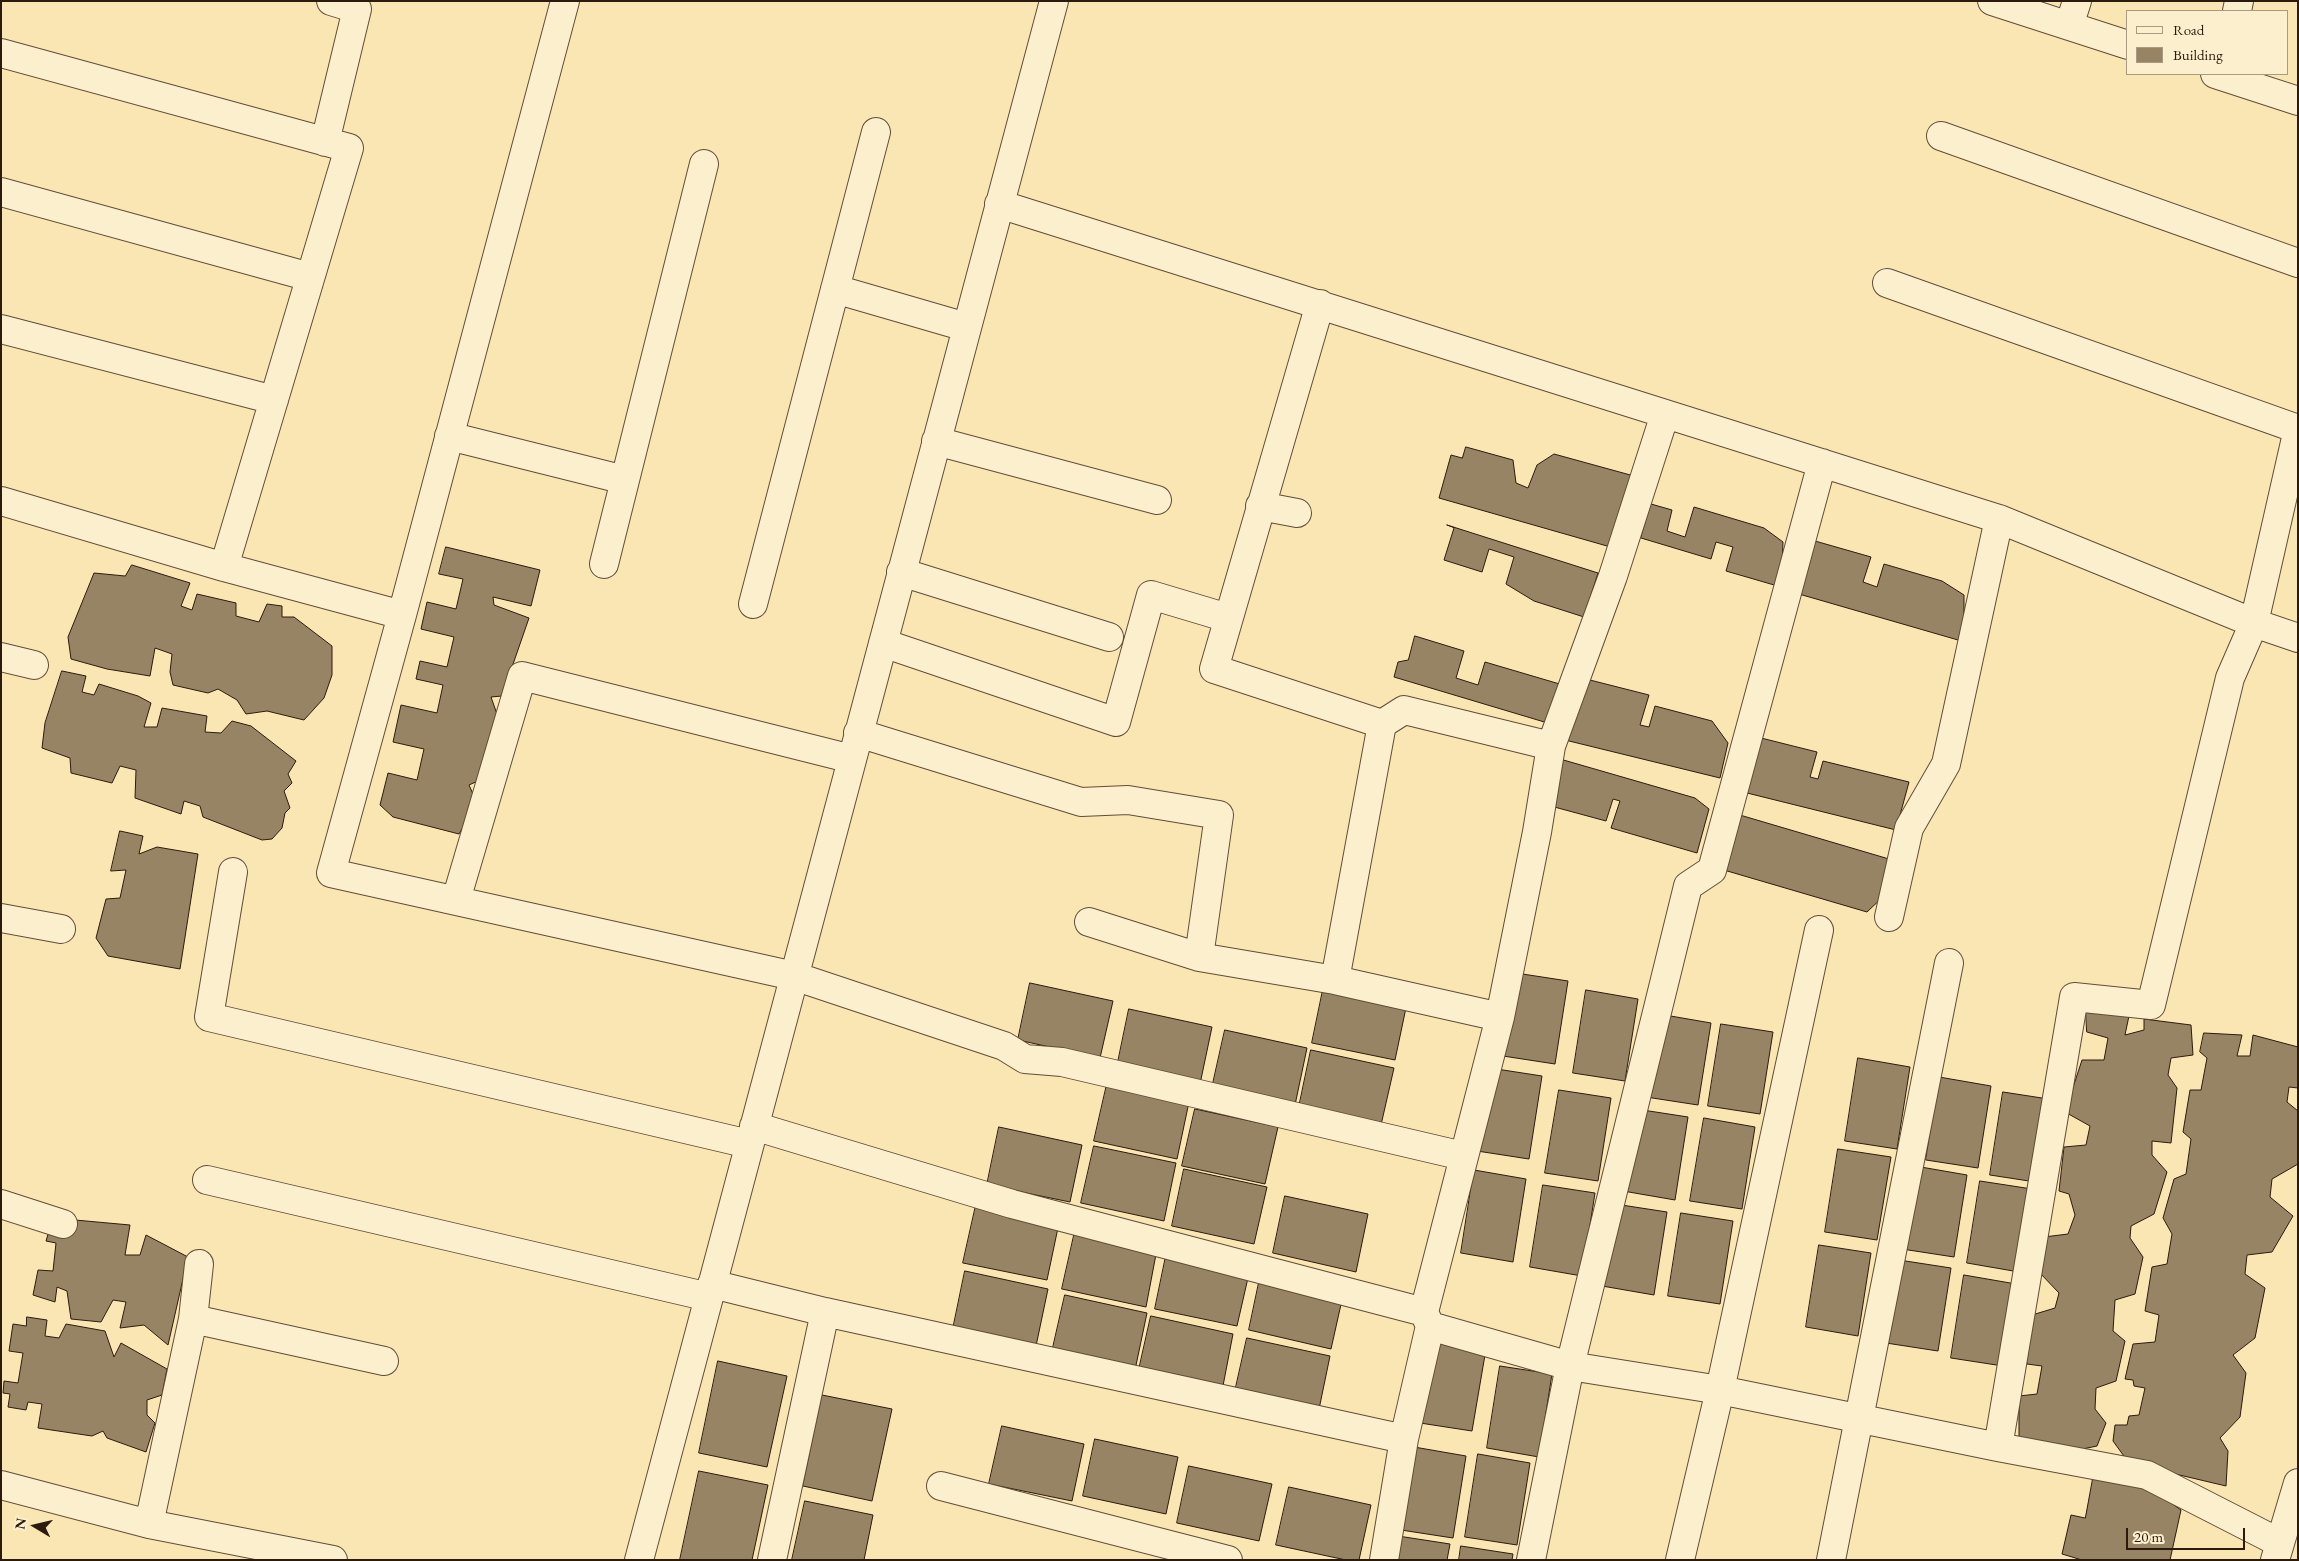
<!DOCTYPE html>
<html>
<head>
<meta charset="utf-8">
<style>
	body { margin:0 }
	#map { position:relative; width:2299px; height:1561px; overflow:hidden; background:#fae6b3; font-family:"EB Garamond",serif }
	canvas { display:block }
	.frame { position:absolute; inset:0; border:2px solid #2c1a0e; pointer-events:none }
	.legend { position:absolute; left:2126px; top:10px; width:162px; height:65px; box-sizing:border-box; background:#fcefce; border:1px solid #a99a81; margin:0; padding:6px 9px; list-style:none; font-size:15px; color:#2c1a0e }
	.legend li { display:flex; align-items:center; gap:10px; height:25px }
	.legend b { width:25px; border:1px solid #a99a81 }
	.north { position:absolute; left:10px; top:1501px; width:50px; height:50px; -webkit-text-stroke:4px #fcefce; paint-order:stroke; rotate:279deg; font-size:14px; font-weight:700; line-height:20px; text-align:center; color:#2c1a0e }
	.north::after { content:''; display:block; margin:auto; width:18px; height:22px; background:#2c1a0e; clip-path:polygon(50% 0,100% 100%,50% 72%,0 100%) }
	.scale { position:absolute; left:2126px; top:1528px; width:119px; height:22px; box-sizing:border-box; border:2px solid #2c1a0e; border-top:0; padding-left:6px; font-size:15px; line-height:18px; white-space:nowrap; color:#2c1a0e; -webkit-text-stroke:4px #fcefce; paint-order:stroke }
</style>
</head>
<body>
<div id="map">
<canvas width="2299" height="1561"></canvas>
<div class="frame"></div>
<ul class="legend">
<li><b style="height:6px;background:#fcefce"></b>Road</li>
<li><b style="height:14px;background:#978464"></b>Building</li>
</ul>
<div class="north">N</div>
<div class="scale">20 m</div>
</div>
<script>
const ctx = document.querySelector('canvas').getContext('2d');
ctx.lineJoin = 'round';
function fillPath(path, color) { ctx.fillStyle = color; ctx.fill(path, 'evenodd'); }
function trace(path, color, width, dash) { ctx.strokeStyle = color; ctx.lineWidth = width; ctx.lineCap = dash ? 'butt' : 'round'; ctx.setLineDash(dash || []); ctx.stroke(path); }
const building = new Path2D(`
	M1466 447 1513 460 1516 483 1528 488 1537 465 1554 454 1634 476 1614 548 1439 498 1451 455 1462 458Z
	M1651 504 1672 510 1667 531 1685 537 1694 507 1764 528 1783 542 1781 587 1726 571 1733 547 1716 542 1711 559 1641 538Z
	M1447 525 1598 573 1584 617 1534 601 1506 584 1514 557 1489 549 1482 572 1444 560 1454 528Z
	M1815 541 1871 557 1863 582 1877 587 1884 564 1942 581 1964 595V631L1958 640 1792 592 1809 562Z
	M446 547 540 570 531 606 493 597 494 605 529 618 502 696 491 697 498 717 480 780 469 785 477 803 459 834 393 817 380 805 388 773 417 780 424 749 393 742 401 705 437 713 443 685 416 679 420 661 447 667 454 637 421 629 427 602 456 609 463 579 439 574Z
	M132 565 190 583 181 606 192 610 197 594 236 603V616L259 622 267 604 282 606V617H294L332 646V675L324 698 304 720 267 711 246 714 237 700 218 689 208 693 173 685 170 672 172 654 155 648 150 676 107 669 71 659 68 637 94 573 125 576Z
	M1415 636 1464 651 1456 678 1478 685 1485 662 1563 685 1551 724 1394 677 1398 662 1408 660Z
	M62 671 86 676 82 692 94 695 99 684 138 696 151 703 144 727H157L162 708 207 716 205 732 221 733 232 721 251 726 296 761 288 774 292 783 284 791 290 808 285 813 282 828 272 839 262 840 203 817 200 806 184 801 181 814 135 798 136 770 120 766 112 783 71 773 70 758 42 748 45 723Z
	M1582 678 1649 695 1640 725 1649 727 1655 706 1712 721 1728 743 1720 778 1565 740Z
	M1761 738 1817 752 1810 777 1818 779 1823 761 1909 782 1896 830 1747 793Z
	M1560 759 1695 798 1709 809 1697 853 1611 828 1620 801 1613 799 1606 821 1547 805Z
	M1733 813 1889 859 1887 893 1867 912 1717 868Z
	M120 831 143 836 139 854 157 847 198 854 180 969 108 956 96 938 106 899 120 898 126 870 111 871Z
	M1516 973 1568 981 1555 1064 1503 1056Z
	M1030 983 1113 1001 1100 1058 1018 1040Z
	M1324 985 1407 1003 1395 1060 1312 1043Z
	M1586 990 1638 999 1625 1081 1573 1073Z
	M1129 1009 1212 1027 1200 1084 1117 1067Z
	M2086 1010 2130 1011 2125 1035 2144 1030V1019L2191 1025 2193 1055 2171 1058 2168 1075 2177 1088 2171 1143 2152 1141V1155L2167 1172 2154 1214 2131 1226 2130 1238 2143 1257 2135 1294 2115 1300 2113 1331 2125 1341 2116 1381 2096 1388 2095 1409 2106 1423 2097 1446 2063 1453 2019 1444V1396L2037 1394 2042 1366 2027 1364 2026 1359 2032 1315 2055 1308 2059 1293 2039 1272 2044 1237 2068 1234 2075 1215 2069 1194 2059 1191 2064 1147 2086 1145 2090 1126 2065 1112 2082 1060H2104L2108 1038 2087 1032Z
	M1659 1014 1711 1023 1698 1105 1646 1097Z
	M1721 1024 1773 1032 1760 1114 1708 1106Z
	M1225 1030 1307 1048 1295 1105 1212 1088Z
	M2204 1033 2242 1035 2237 1056H2250L2253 1035 2298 1047V1088L2289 1087 2287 1102 2298 1111V1164L2272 1179 2270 1197 2293 1216 2272 1252 2247 1255 2245 1274 2265 1288 2255 1338 2233 1355 2246 1373 2240 1417 2220 1438 2228 1451 2226 1486 2129 1463 2113 1441 2115 1425H2127L2129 1416 2139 1415 2145 1388 2134 1386 2133 1380 2125 1379 2133 1344 2155 1342 2159 1315 2145 1311 2152 1267 2167 1264 2172 1234 2163 1218 2174 1179 2186 1174 2191 1139 2183 1132 2190 1090H2201L2207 1058 2200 1052Z
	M1311 1050 1394 1068 1381 1125 1299 1107Z
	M1858 1058 1910 1067 1897 1149 1845 1141Z
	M1490 1068 1542 1076 1529 1159 1477 1151Z
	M1939 1077 1991 1086 1978 1168 1926 1160Z
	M1107 1084 1189 1102 1177 1159 1094 1141Z
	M1559 1090 1611 1098 1598 1181 1545 1173Z
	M2003 1092 2055 1100 2042 1183 1990 1175Z
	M1195 1109 1278 1127 1265 1184 1182 1166Z
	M1636 1109 1688 1117 1675 1200 1623 1191Z
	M1704 1118 1755 1127 1742 1209 1690 1201Z
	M999 1127 1082 1145 1070 1202 987 1185Z
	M1094 1146 1176 1163 1164 1221 1081 1203Z
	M1838 1149 1891 1157 1877 1240 1825 1232Z
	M1915 1166 1967 1175 1954 1257 1902 1249Z
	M1184 1169 1267 1187 1254 1244 1172 1226Z
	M1474 1170 1526 1179 1513 1262 1461 1253Z
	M1980 1181 2032 1189 2019 1272 1967 1263Z
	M1543 1185 1595 1193 1582 1276 1530 1267Z
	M1285 1196 1368 1214 1356 1272 1273 1253Z
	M1615 1204 1667 1212 1654 1295 1602 1286Z
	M976 1205 1059 1223 1047 1280 963 1263Z
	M1681 1213 1733 1221 1720 1304 1668 1296Z
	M75 1220 130 1225 125 1255H140L146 1235 188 1257 168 1345 144 1325 120 1328 126 1302 113 1300 101 1322 71 1319 67 1291 57 1287 55 1302 33 1295 38 1270 53 1271 56 1243 46 1241 49 1231Z
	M1075 1231 1157 1249 1146 1307 1062 1289Z
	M1819 1245 1871 1253 1858 1336 1806 1327Z
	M1167 1251 1250 1269 1237 1326 1155 1309Z
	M1899 1260 1951 1268 1938 1351 1886 1343Z
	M965 1271 1048 1289 1036 1346 953 1329Z
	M1261 1273 1344 1291 1331 1349 1249 1330Z
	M1964 1275 2016 1284 2003 1366 1951 1358Z
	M1065 1295 1147 1313 1135 1370 1052 1352Z
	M1151 1316 1233 1334 1222 1391 1138 1374Z
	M27 1317 47 1320 45 1336 59 1338 66 1324 105 1331 114 1357 121 1343 167 1369 162 1395 147 1400V1415L155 1423 146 1452 107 1438 103 1431 92 1436 38 1428 42 1404 28 1402 26 1410 8 1407 10 1394 3 1393 4 1381 18 1383 23 1353 9 1351 13 1324 26 1326Z
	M1247 1338 1330 1356 1318 1414 1234 1396Z
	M1433 1340 1486 1349 1472 1431 1420 1423Z
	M718 1361 787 1376 767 1467 699 1453Z
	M1500 1366 1552 1374 1539 1457 1487 1448Z
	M822 1395 892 1409 872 1501 803 1486Z
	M1002 1426 1084 1444 1072 1501 989 1484Z
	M1095 1439 1178 1457 1166 1514 1083 1496Z
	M1414 1447 1466 1456 1453 1538 1401 1530Z
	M1478 1454 1530 1463 1517 1545 1465 1537Z
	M1189 1466 1272 1484 1259 1541 1177 1523Z
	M699 1471 768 1485 752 1560H680Z
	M2094 1473 2143 1483 2181 1510 2170 1560H2082L2062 1554 2071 1515 2085 1518Z
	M1289 1487 1371 1505 1359 1560H1346L1276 1545Z
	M805 1501 873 1515 864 1560H792Z
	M1398 1536 1450 1544 1447 1560H1394Z
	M1461 1546 1513 1554 1512 1560H1459Z`);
fillPath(building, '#978464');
trace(building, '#2c1a0e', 1);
const minor = new Path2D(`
	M565 1 402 615 331 873 794 976 1004 1046 1025 1059 1062 1062 1463 1156
	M1992 1 2128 45
	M2237 11 2239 1
	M2069 26 2077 1
	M1 53 349 148 224 567
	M2215 74 2298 101
	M1941 136 2298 263
	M325 142 357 9 331 1
	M1 192 310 277
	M999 204 1999 519 2254 623 2298 638
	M1887 283 2298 429
	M835 289 966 327
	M1320 304 1214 669 1382 724 1404 710 1551 746
	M1 329 274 400
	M449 436 625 480
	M936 441 1157 500
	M1 501 224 567 402 615
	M1260 506 1297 513
	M604 564 704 164
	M901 572 1109 637
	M753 604 876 132
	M883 643 1116 722 1151 595 1228 618
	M1 657 34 665
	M858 733 1081 802 1128 800 1219 815 1199 957
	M233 872 209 1017 749 1144
	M456 900 522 676 852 759
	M1889 917 1909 828 1946 764 1999 519
	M1 918 61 929
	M1089 922 1199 957 1335 980 1500 1017
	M1335 980 1382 724
	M754 1126 1012 1204 1424 1312
	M207 1180 709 1297
	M1 1204 63 1224
	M712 1284 825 1312 1404 1439
	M193 1319 199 1264
	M1430 1326 1570 1366 1720 1390 1998 1447 2147 1475 2280 1543
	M1998 1447 2074 997 2151 1005 2230 678 2254 623 2298 429
	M1 1485 149 1524 333 1560
	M941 1486 1228 1560
	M149 1524 193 1319 384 1361
	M639 1560 1054 1
	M772 1560 825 1312
	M1384 1560 1404 1439 1430 1326 1424 1312 1500 1017 1537 832 1551 746 1613 576 1665 414
	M1531 1560 1570 1366 1688 886 1712 870 1822 463
	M1680 1560 1720 1390 1819 930
	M1831 1560 1949 963
	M2275 1560 2298 1483`);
trace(minor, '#604d37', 30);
trace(minor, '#fcefce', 28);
</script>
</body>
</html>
